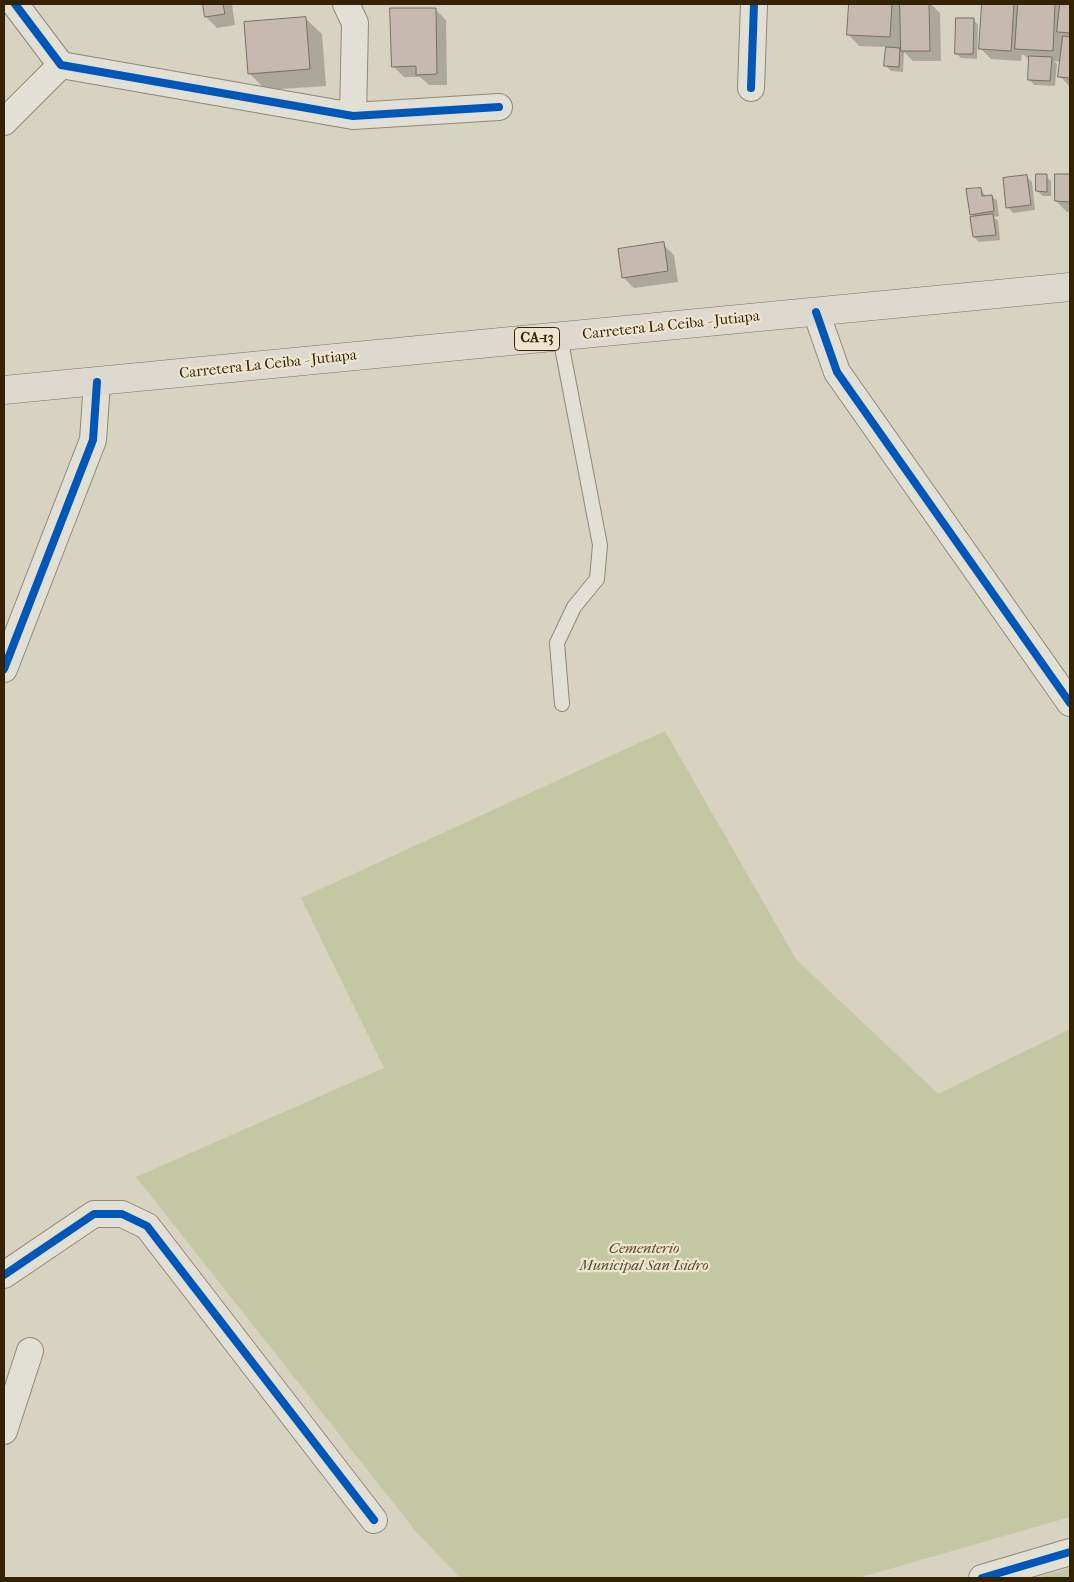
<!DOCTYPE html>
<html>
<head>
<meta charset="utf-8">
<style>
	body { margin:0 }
	#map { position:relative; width:1074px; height:1582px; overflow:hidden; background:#d8d2c0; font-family:"IM FELL French Canon",serif }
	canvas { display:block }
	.frame { position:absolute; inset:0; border:5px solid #352205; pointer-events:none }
</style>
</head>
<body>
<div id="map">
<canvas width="1074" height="1582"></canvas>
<div class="frame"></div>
</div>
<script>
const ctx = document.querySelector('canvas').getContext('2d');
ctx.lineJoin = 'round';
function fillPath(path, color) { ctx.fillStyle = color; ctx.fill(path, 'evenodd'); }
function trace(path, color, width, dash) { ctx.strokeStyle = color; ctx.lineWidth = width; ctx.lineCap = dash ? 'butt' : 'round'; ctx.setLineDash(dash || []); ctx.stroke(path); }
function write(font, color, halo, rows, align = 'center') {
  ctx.font = font + ' "IM FELL French Canon",serif'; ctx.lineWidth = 4.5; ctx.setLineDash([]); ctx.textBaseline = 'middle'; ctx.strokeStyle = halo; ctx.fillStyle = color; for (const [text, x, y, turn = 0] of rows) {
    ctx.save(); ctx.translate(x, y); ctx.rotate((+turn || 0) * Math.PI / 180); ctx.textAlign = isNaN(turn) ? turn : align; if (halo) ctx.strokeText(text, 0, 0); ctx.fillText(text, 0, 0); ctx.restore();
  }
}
fillPath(new Path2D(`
	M665 731 796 959 938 1094 1070 1029V1517L858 1578H460L418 1534 136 1177 384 1068 301 898Z
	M1070 1568V1578H1037Z`), '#c4c7a4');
fillPath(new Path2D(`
	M204 4H232L235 25 217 28 206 17Z
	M850 4H931L940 13 941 61H913L904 52 903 72 891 71 886 66 887 47 859 46 848 34Z
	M983 4H1070V87L1060 76 1061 62 1054 61 1057 64 1055 86 1034 85 1029 79 1030 60 1022 54 1021 61 991 59 980 48Z
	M435 9 446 20 447 85H429L420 77H404L393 66Z
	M305 18 322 34 326 86 266 90 250 74 245 23Z
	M973 19 978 25 977 59 961 58 956 53Z
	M1056 175H1070V212H1067L1056 201Z
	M1046 176 1051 181V196H1043L1037 191Z
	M1027 177 1032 182 1035 210 1013 213 1008 207Z
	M981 189 986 197 992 196 997 201 999 216 994 217 998 221 1000 240 979 242 974 237 975 218 971 214Z
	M663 244 674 255 678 282 634 288 623 277Z`), '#0003');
const building = new Path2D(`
	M203 4H223L225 14 205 17Z
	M849 4H892L890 37 847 35Z
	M900 4H929L930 51H901Z
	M982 4H1014L1011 51 979 49Z
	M1018 4H1055L1053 51 1015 49Z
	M1060 4H1070V33L1057 32Z
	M390 8H436L437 74 416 75V66L392 67Z
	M306 17 310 69 248 74 244 22Z
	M956 18H974L973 54H955Z
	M1063 36 1070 37V78L1058 77Z
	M886 47 900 48 899 67 884 66Z
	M1029 56 1052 57 1050 81 1028 80Z
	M1036 174H1047V192L1036 191Z
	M1055 174H1070V202L1055 201Z
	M1027 175 1031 205 1006 208 1003 178Z
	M981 188 982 196 992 195 994 211 970 215 966 189Z
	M993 214 996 235 973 237 970 217Z
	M664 242 668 271 622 278 618 249Z`);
fillPath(building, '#c8b9ae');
trace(building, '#767062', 1);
const service = new Path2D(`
	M560 337 600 545 597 579 574 607 557 643 562 704`);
const minor = new Path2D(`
	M15 4 61 65 353 116 499 107
	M346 4 355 23 353 116
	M751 88 754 4
	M4 122 61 65
	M816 312 837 372 1070 703
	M4 669 93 440 97 382
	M4 1275 94 1214H122L147 1226 374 1520
	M4 1431 30 1351
	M982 1578 1070 1552`);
const primary = new Path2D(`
	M4 390 1070 287`);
trace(service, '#8e887a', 16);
trace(minor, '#8e887a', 28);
trace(primary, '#767062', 29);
trace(service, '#e2dfd5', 14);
trace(minor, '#e2dfd5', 26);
trace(primary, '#ddd9ce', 28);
trace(new Path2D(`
	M15 4 61 65 353 116 499 107
	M751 88 754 4
	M816 312 837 372 1070 703
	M4 669 93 440 97 382
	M4 1275 94 1214H122L147 1226 374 1520
	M982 1578 1070 1552`), '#0057b8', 8);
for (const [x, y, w] of [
	[537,339,45]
]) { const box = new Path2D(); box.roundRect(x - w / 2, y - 11.5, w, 23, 4); ctx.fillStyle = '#ede5d0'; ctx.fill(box); trace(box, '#352205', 1); }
write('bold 14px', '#352205', null, [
	["CA-13",537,339]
]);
write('15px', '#352205', '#ede5d0', [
	["Carretera La Ceiba - Jutiapa",671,326,-6],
	["Carretera La Ceiba - Jutiapa",268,365,-6]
]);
write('italic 15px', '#544927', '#ede5d0', [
	["Cementerio",644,1249],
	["Municipal San Isidro",644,1266]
]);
</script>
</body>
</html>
